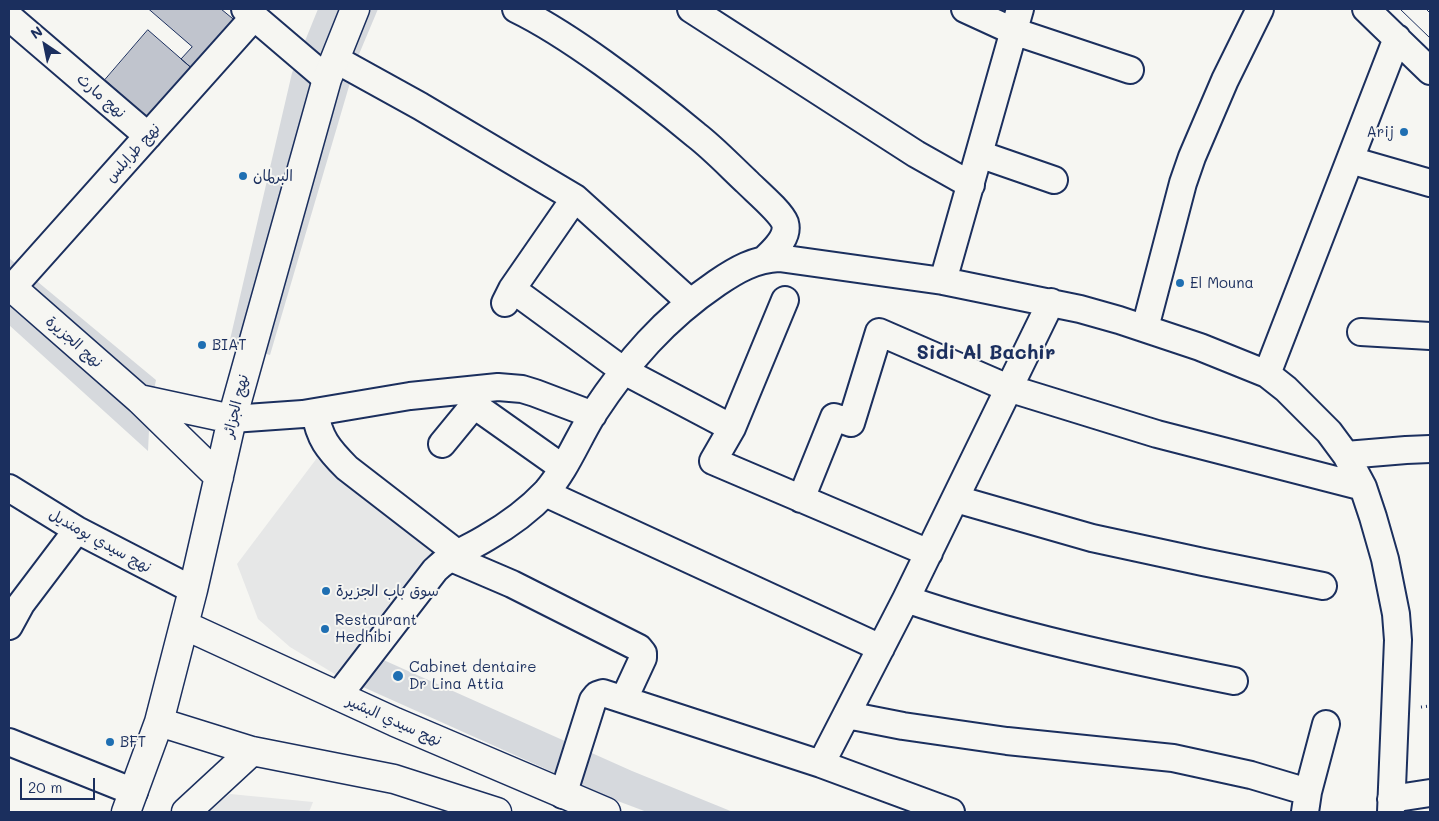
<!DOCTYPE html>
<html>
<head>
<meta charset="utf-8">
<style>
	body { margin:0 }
	#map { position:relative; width:1439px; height:821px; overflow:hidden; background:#f6f6f2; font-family:Mali,sans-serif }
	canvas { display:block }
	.frame { position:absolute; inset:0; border:10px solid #1b2f5e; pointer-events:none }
	.north { position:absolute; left:20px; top:20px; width:50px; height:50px; -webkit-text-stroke:4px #f6f6f2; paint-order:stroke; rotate:326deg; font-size:14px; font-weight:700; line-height:20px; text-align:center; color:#1b2f5e }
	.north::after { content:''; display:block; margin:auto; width:18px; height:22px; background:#1b2f5e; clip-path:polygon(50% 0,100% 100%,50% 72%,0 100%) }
	.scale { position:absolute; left:20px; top:778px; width:75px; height:22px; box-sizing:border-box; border:2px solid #1b2f5e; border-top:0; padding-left:6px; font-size:15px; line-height:18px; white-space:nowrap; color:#1b2f5e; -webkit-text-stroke:4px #f6f6f2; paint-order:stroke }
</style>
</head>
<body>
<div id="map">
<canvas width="1439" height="821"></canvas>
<div class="frame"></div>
<div class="north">N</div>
<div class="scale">20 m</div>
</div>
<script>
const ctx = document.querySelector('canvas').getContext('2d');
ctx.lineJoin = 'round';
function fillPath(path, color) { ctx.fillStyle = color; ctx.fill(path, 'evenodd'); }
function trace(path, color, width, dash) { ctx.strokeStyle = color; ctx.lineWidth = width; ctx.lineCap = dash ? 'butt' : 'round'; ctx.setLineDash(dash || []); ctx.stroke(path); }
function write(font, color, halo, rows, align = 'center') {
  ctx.font = font + ' Mali,"Playpen Sans Arabic",sans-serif'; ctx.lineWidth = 4; ctx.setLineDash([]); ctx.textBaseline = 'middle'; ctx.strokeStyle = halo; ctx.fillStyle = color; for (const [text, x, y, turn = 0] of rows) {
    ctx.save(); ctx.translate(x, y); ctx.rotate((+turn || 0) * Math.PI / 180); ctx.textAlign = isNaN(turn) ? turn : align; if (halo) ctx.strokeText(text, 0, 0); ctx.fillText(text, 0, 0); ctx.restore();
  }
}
fillPath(new Path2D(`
	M317 458 444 541 338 676 290 647 258 619 237 564Z
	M230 794 313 802 309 812H205Z`), '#e6e7e7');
fillPath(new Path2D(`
	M318 9H378L357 59 270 355 229 344 292 73Z
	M9 258 156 380 150 409 148 451 9 325Z
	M379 658 632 771 733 812H647L615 800 363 687Z`), '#d6d9dd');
const building = new Path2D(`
	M149 9H221L238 23 195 71 181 59 192 47Z
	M148 30 195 71 151 121 105 80Z`);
fillPath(building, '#c0c4cd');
trace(building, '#1b2f5e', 1);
const minor = new Path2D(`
	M245 9 327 79
	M516 9C547 24 575 43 603 63 635 86 666 110 696 135 714 149 730 166 746 181 756 191 781 212 785 223 789 237 775 249 766 258
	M691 9 916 154 971 185
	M965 9 1013 31 1130 70
	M1366 9 1430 71
	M9 17 148 136
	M335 59 420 106 575 198 690 302
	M979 154 1054 180
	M1350 160 1430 183
	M943 281 1020 9
	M12 288 254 17
	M512 289 624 371 732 428
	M785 300 732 428 713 461 929 553
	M505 303 512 289 575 198
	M1145 328 1183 183 1192 157 1225 80 1260 9
	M1361 332 1430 336
	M1267 374 1397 38
	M315 412C319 438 328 449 347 468L457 553
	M232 419 303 414 410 396 498 387 522 389 535 393 593 415
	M442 444 474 405 563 468
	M1346 455 1406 450 1430 449
	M9 488 77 530 193 590
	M545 493 881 648
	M801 499 834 417 851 423 879 332 1008 388 1157 434 1363 487
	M956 499 1092 538 1203 562 1323 586
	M449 557 512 584 639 648 643 653V658L624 699
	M906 599C1014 636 1124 659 1234 681
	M9 626 21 604 77 530
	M338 696 435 570C450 555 468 549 486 538 507 526 529 510 546 492 566 469 577 440 593 414 628 361 664 319 717 283 736 270 755 259 779 258L943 281 1080 309 1119 320 1200 347 1267 374 1286 389 1329 432 1346 455 1363 487 1373 517 1385 559 1396 614 1398 640 1391 812
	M847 715 903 726 1007 741 1173 758 1251 775 1308 792
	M9 742 134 792
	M821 764 906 599 1051 302
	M563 795 593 700 597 695 603 693 821 764 951 812
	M1391 799 1430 793
	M1305 812 1308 792 1326 724`);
const major = new Path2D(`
	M9 285 139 399 219 477
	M139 399 232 419
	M184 625 395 722 606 812
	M159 722 252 751 394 779 497 812
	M126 812 159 722 193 590 232 419 327 79 355 9
	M186 812 252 751`);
trace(minor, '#1b2f5e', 30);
trace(major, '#1b2f5e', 31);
trace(new Path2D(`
	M1421 707 1430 706`), '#1b2f5e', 3, [1, 4]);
trace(minor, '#f6f6f2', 26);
trace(major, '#f6f6f2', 28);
trace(new Path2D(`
	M1400 9 1430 38
	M1426 9 1430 13`), '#1b2f5e', 1);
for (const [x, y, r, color] of [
	[1404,132,5,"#1f6fb2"],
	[243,176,5,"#1f6fb2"],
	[1180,283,5,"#1f6fb2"],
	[202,345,5,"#1f6fb2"],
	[326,591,5,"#1f6fb2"],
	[325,629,5,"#1f6fb2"],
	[398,676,6,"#1f6fb2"],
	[110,742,5,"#1f6fb2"]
]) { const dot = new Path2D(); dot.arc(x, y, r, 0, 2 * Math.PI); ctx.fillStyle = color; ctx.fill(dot); trace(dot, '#f6f6f2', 2); }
write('15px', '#1b2f5e', '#f6f6f2', [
	["نهج مارث",101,96,41],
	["نهج طرابلس",133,153,-48],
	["نهج الجزيرة",74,342,41],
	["نهج الجزائر",236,406,-76],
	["نهج سيدي بومنديل",100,541,29],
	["نهج سيدي البشير",394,721,24]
]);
write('15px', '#1b2f5e', '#f6f6f2', [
	["Arij",1394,132,"right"],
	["البرلمان",253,176],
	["El Mouna",1190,283],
	["BIAT",212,345],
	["سوق باب الجزيرة",336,591],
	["Restaurant",335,620],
	["Hedhibi",335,637],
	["Cabinet dentaire",409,667],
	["Dr Lina Attia",409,684],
	["BFT",120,742]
], 'left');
write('bold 20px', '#1b2f5e', '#f6f6f2', [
	["Sidi Al Bachir",986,353]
]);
</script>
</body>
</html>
